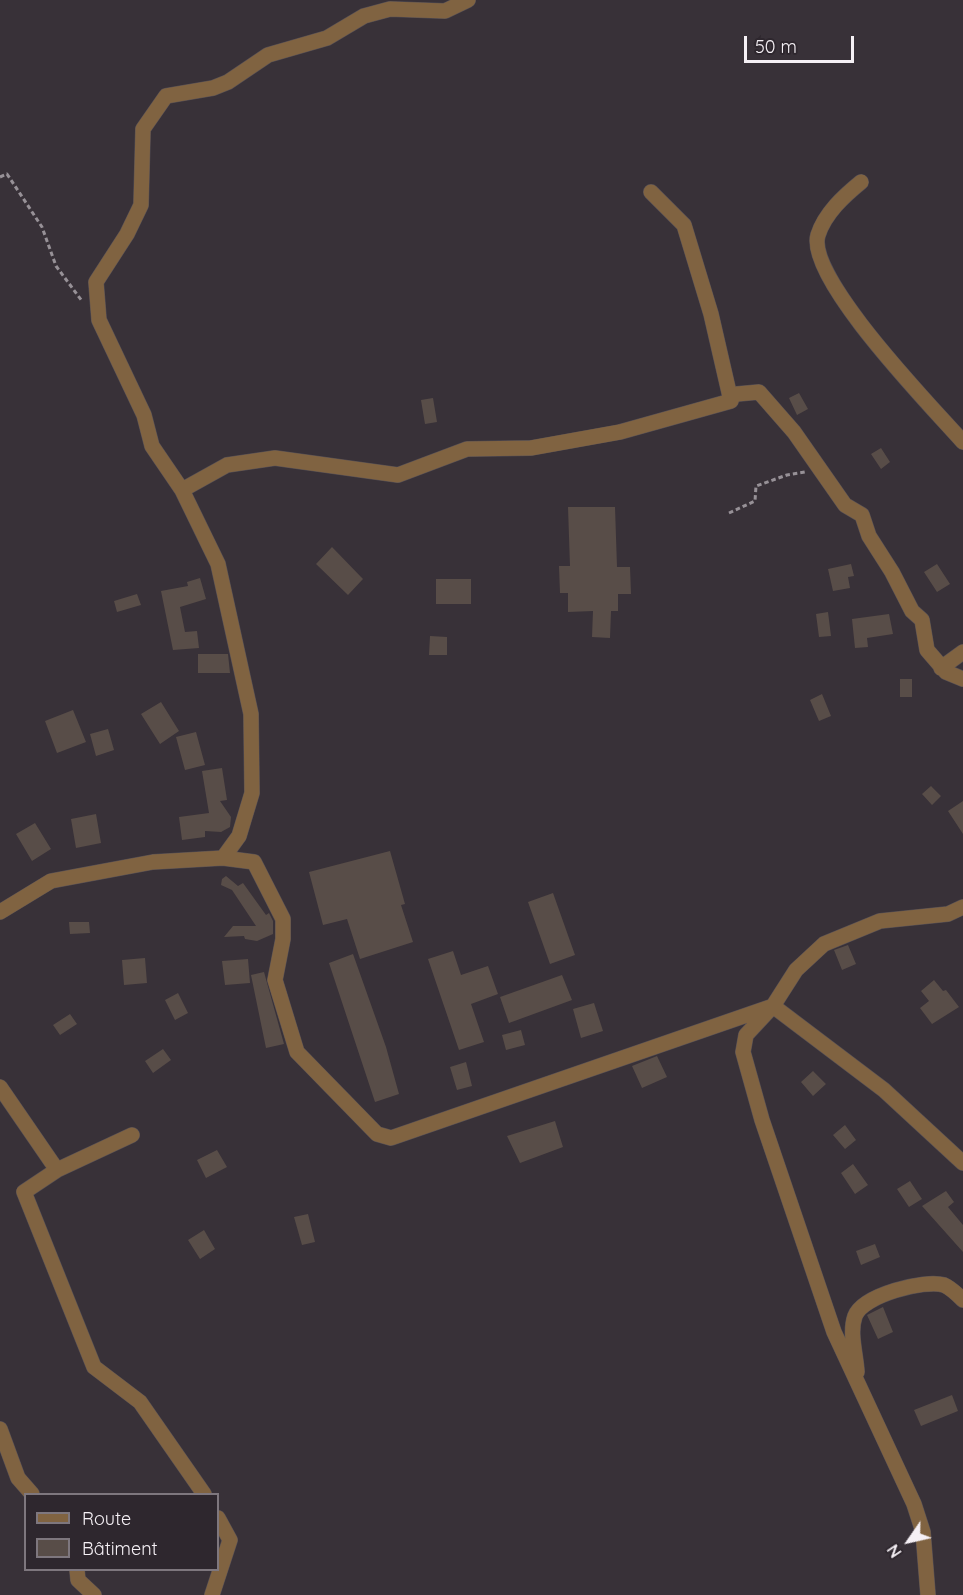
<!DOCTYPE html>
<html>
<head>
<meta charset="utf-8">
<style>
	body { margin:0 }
	#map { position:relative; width:963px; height:1595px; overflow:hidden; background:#383138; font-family:Quicksand,sans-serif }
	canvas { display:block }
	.legend { position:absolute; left:24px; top:1493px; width:195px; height:78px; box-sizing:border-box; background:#2e272e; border:2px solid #7e777e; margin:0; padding:8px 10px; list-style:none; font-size:18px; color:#f5f0f5 }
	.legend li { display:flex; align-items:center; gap:12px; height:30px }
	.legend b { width:30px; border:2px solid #7e777e }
	.north { position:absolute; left:879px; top:1511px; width:60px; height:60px; -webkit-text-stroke:4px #2e272e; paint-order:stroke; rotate:236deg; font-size:16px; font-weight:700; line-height:24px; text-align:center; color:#f5f0f5 }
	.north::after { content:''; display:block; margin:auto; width:21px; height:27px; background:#f5f0f5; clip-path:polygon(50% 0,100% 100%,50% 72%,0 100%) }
	.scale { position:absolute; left:744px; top:36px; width:110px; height:27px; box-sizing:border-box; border:3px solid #f5f0f5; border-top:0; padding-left:8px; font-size:18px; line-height:21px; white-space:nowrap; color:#f5f0f5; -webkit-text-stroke:4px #2e272e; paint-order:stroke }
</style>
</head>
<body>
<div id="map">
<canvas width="963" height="1595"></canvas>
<ul class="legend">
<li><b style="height:8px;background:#806341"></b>Route</li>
<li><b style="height:16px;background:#584d48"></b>Bâtiment</li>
</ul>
<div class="north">N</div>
<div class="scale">50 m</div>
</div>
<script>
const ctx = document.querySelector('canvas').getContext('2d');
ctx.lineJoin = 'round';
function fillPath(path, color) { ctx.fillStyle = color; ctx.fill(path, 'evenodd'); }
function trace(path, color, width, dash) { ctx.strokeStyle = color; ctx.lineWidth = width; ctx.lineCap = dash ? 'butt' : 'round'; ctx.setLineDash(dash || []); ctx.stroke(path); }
fillPath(new Path2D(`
	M799 393 808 409 797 415 789 398Z
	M433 398 437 422 425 424 421 400Z
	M881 448 890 462 881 469 871 454Z
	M568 507H615L617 567H630L631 594H618V611H611L610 638 592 637 593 611 568 612V593H560L559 566H570Z
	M332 547 363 579 348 595 316 564Z
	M851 564 854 576 848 577 850 588 833 591 828 569Z
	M937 564 950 584 937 592 924 572Z
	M200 578 206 599 180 607 185 632 197 631 199 648 173 650 161 591 188 586 187 582Z
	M436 579H471V604H436Z
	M137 594 141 605 117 612 114 601Z
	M828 612 831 636 819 637 816 614Z
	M889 614 893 634 867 638 868 647 855 648 852 619Z
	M430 636 447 637V655H429Z
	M198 654H228L230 673H198Z
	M900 679H912V697H900Z
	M822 694 831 716 819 721 810 700Z
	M161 702 179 731 160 744 141 714Z
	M73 710 86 742 57 753 45 721Z
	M108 729 114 750 96 756 90 734Z
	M196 732 205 765 185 770 176 737Z
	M222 768 227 800 220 801 231 817 230 827 221 832 205 831V837L182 840 179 817 209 813 202 771Z
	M931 786 941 796 932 805 922 794Z
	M963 801V834L948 811Z
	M96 814 101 843 76 848 71 819Z
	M35 823 51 849 32 861 16 834Z
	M390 851 405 904 401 905 413 942 360 959 347 919 323 925 309 872Z
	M226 876 238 886 243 883 266 915 269 913 273 921V934L257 941 245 939 244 936 224 937 233 926H256L232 890 221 885 222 879Z
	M553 893 575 955 550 964 528 902Z
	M69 922H89L90 933 70 934Z
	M848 945 856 964 842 970 834 950Z
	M453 951 461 975 488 966 498 994 471 1004 484 1042 459 1050 428 959Z
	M353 954 386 1047 399 1094 375 1102 329 963Z
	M145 958 147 983 124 985 122 960Z
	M248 959 250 983 225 985 222 961Z
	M264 972 284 1044 266 1048 251 975Z
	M562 975 572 1000 509 1023 500 997Z
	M934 980 943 991 946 990 959 1007 932 1024 920 1008 929 1001 921 991Z
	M178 993 188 1013 175 1020 165 1000Z
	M594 1003 603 1031 581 1038 573 1009Z
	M70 1014 77 1024 60 1035 53 1025Z
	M521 1030 525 1045 506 1050 502 1035Z
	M163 1049 171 1060 153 1073 145 1061Z
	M657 1056 667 1077 642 1088 632 1066Z
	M466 1062 472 1086 457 1090 450 1067Z
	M813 1071 826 1084 813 1096 801 1082Z
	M555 1121 563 1147 520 1163 507 1136Z
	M845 1125 856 1140 845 1149 833 1135Z
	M217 1150 227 1167 206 1178 197 1160Z
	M853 1164 868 1185 855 1194 841 1173Z
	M910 1181 922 1199 909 1207 897 1189Z
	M946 1191 954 1202 948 1207 963 1225V1252L922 1206Z
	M308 1214 315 1242 302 1245 294 1217Z
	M204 1230 215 1249 200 1259 188 1240Z
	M875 1244 880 1257 861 1265 856 1251Z
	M883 1307 893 1332 878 1339 867 1315Z
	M952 1395 958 1411 921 1426 914 1410Z`), '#584d48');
const minor = new Path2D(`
	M468 0 445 11 390 9 364 16 327 38 268 55 228 82 213 88 166 96 143 129 141 205 127 234 96 282 99 320 144 415 152 446 182 490 218 564 251 714 252 793 239 836 223 858 254 862 283 919V939L275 980 297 1052 377 1134 391 1138 773 1006 884 1090 963 1163
	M861 182C844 196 825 213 818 235 805 277 933 408 963 442
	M731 398 737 394 759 392 794 432 845 505 862 515 869 536 892 572 912 611 922 620 927 650 946 672 963 679
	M182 490 227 465 275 458 398 475 467 449 531 448 620 432 731 401 711 314 684 225 651 192
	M941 668 963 652
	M0 912 51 881 153 862 223 858
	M0 1087 57 1170
	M132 1135 57 1170 24 1192 94 1367 140 1402 204 1494
	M857 1372C856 1354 849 1333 855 1316 863 1295 925 1279 944 1285 951 1288 958 1295 963 1300
	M0 1429 18 1478 32 1494
	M77 1570 78 1580 94 1595
	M212 1595 230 1540 218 1518
	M928 1595 923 1532 914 1504 834 1332 762 1120 743 1052 746 1035 773 1006 796 970 824 944 880 921 948 914 963 907`);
trace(minor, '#565056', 16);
trace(new Path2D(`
	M0 177 7 174 42 227 56 266 82 301
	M729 513 755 501 756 486 787 475 805 472`), '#979197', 3, [4.5, 3]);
trace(minor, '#806341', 15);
</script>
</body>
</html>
